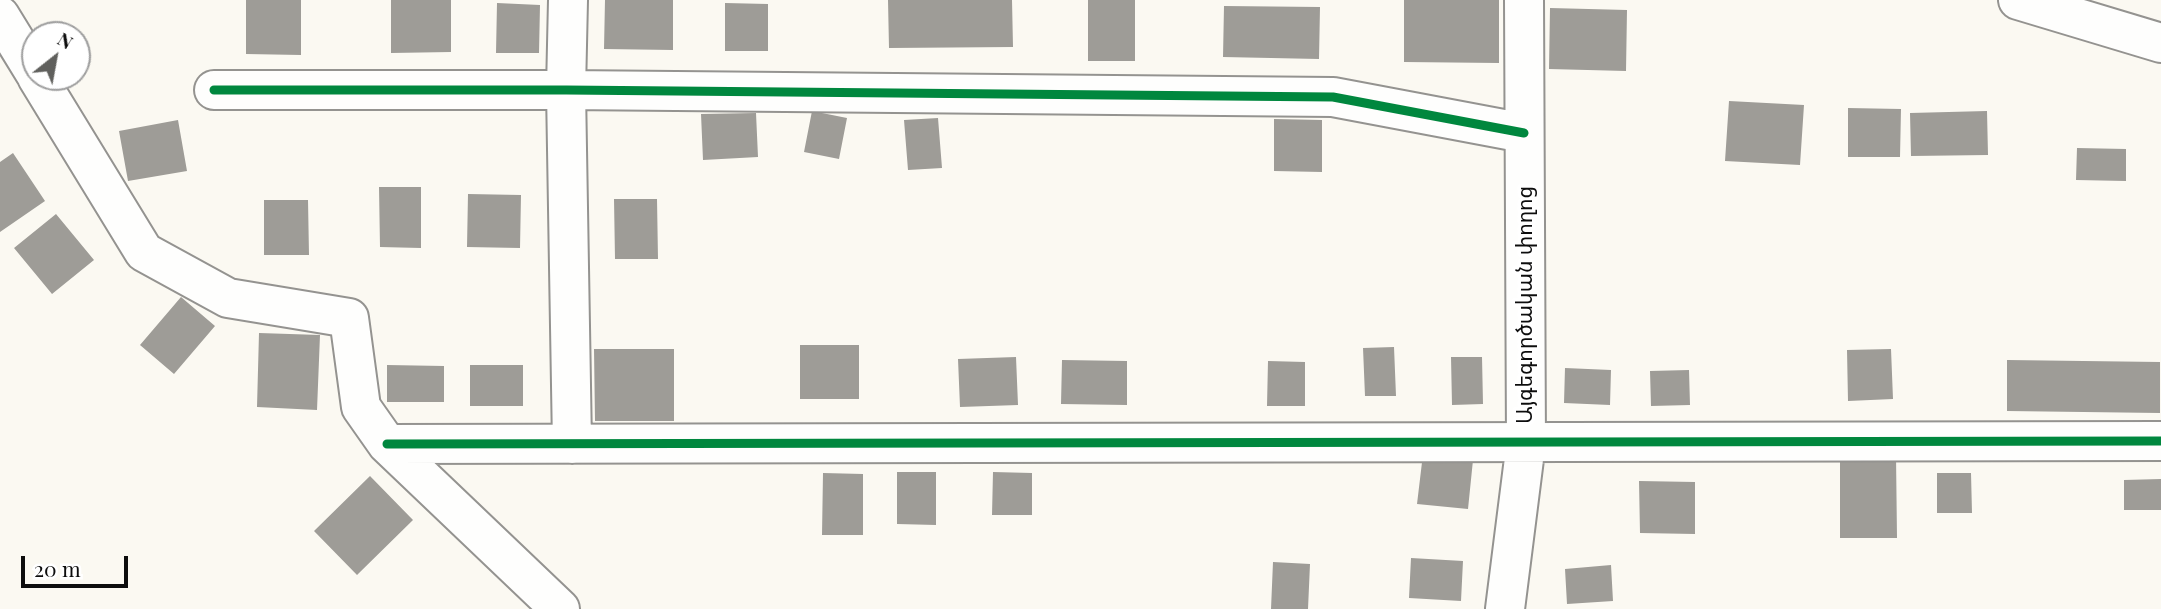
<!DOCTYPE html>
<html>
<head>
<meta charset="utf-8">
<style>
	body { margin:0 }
	#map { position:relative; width:2161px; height:609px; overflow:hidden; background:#fbf9f2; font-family:"Playfair Display",serif }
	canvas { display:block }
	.north { position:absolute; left:21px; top:21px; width:70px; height:70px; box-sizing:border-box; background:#fff; border:2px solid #9e9e9e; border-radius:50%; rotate:31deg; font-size:19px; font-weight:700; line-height:28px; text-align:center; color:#0d0d0d }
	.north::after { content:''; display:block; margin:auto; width:24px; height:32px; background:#60605d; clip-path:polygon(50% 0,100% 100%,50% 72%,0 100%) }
	.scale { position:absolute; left:21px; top:556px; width:107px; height:32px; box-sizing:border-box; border:4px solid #0d0d0d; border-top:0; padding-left:9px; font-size:21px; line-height:24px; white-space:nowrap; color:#0d0d0d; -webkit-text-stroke:5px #fff; paint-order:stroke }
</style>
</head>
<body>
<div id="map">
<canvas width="2161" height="609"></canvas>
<div class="north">N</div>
<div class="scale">20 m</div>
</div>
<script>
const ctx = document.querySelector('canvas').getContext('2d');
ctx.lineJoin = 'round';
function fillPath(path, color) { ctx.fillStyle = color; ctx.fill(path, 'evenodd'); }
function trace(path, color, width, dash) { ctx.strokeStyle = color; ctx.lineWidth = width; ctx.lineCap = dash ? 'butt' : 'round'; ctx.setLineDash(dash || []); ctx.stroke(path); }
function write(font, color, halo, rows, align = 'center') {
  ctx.font = font + ' "Playfair Display","Noto Sans Armenian",serif'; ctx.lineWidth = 7; ctx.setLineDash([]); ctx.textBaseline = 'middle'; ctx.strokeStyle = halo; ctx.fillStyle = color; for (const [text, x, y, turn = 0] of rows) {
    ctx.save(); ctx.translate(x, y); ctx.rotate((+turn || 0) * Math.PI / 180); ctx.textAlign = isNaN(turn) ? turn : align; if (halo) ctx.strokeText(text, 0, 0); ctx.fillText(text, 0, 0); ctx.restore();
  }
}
fillPath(new Path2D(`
	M246 0H301V55L246 54Z
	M391 0H451V52L391 53Z
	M605 0H673V50L604 49Z
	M888 0H1012L1013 47 889 48Z
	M1088 0H1135V61H1088Z
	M1404 0H1499V63L1404 62Z
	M497 3 540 5 539 53H496Z
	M725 3 768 4V51H725Z
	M1224 6 1320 7 1319 59 1223 57Z
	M1550 8 1627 10 1626 71 1549 69Z
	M1729 101 1804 105 1800 165 1725 161Z
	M1848 108 1901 109 1900 157H1848Z
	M812 111 847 118 839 159 804 152Z
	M1987 111 1988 155 1911 156 1910 113Z
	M756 113 758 157 703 160 701 114Z
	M938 118 942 168 908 170 904 120Z
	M1274 119 1322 120V172L1274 171Z
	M178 120 187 171 128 181 119 131Z
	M2077 148 2126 149V181L2076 180Z
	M13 153 45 201 0 232V162Z
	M379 187H421V248L380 247Z
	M468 194 521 195 520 248 467 247Z
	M614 199H657L658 259H615Z
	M264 200H308L309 255H264Z
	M56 214 94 260 52 294 14 248Z
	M181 297 215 326 174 374 140 345Z
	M259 333 320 335 317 410 257 407Z
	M800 345H859V399H800Z
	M1394 347 1396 396H1365L1363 348Z
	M594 349H674V421H595Z
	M1891 349 1893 399 1848 401 1847 350Z
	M1016 357 1018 405 960 407 958 359Z
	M1451 357H1482L1483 404 1452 405Z
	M1062 360 1127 361V405L1061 404Z
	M2007 360 2160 362V413L2007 411Z
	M1268 361 1305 362V406H1267Z
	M387 365 444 366V402H387Z
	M470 365H523V406H470Z
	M1565 368 1611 370 1610 405 1564 403Z
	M1689 370 1690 405 1651 406 1650 371Z
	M1423 454 1473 460 1468 509 1417 504Z
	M1840 455H1896L1897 538H1840Z
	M897 472H936V525L897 524Z
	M993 472 1032 473V515H992Z
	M823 473 863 474V535H822Z
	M1937 473H1971L1972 513H1937Z
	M370 476 413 520 357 575 314 531Z
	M2161 479V510H2124V480Z
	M1639 481 1695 482V534L1640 533Z
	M1411 558 1463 561 1461 601 1409 598Z
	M1273 562 1310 564 1308 609H1271Z
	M1611 565 1613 601 1567 604 1565 569Z`), '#9e9c97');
const minor = new Path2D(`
	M568 0 566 90 572 444
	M2018 0 2161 43
	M0 16 35 73
	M37 77 144 252 228 298 349 318 361 407 387 444 560 609
	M214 90H566L1333 97 1524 133
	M387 444 2161 441
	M1505 609 1526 443 1524 0`);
trace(minor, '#949390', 42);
trace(minor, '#fefefd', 38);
trace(new Path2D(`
	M214 90H566L1333 97 1524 133
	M387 444 2161 441`), '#00873e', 9);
write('21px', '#0d0d0d', '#fff', [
	["Այգեգործական փողոց",1525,305,-90]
]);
</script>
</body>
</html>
